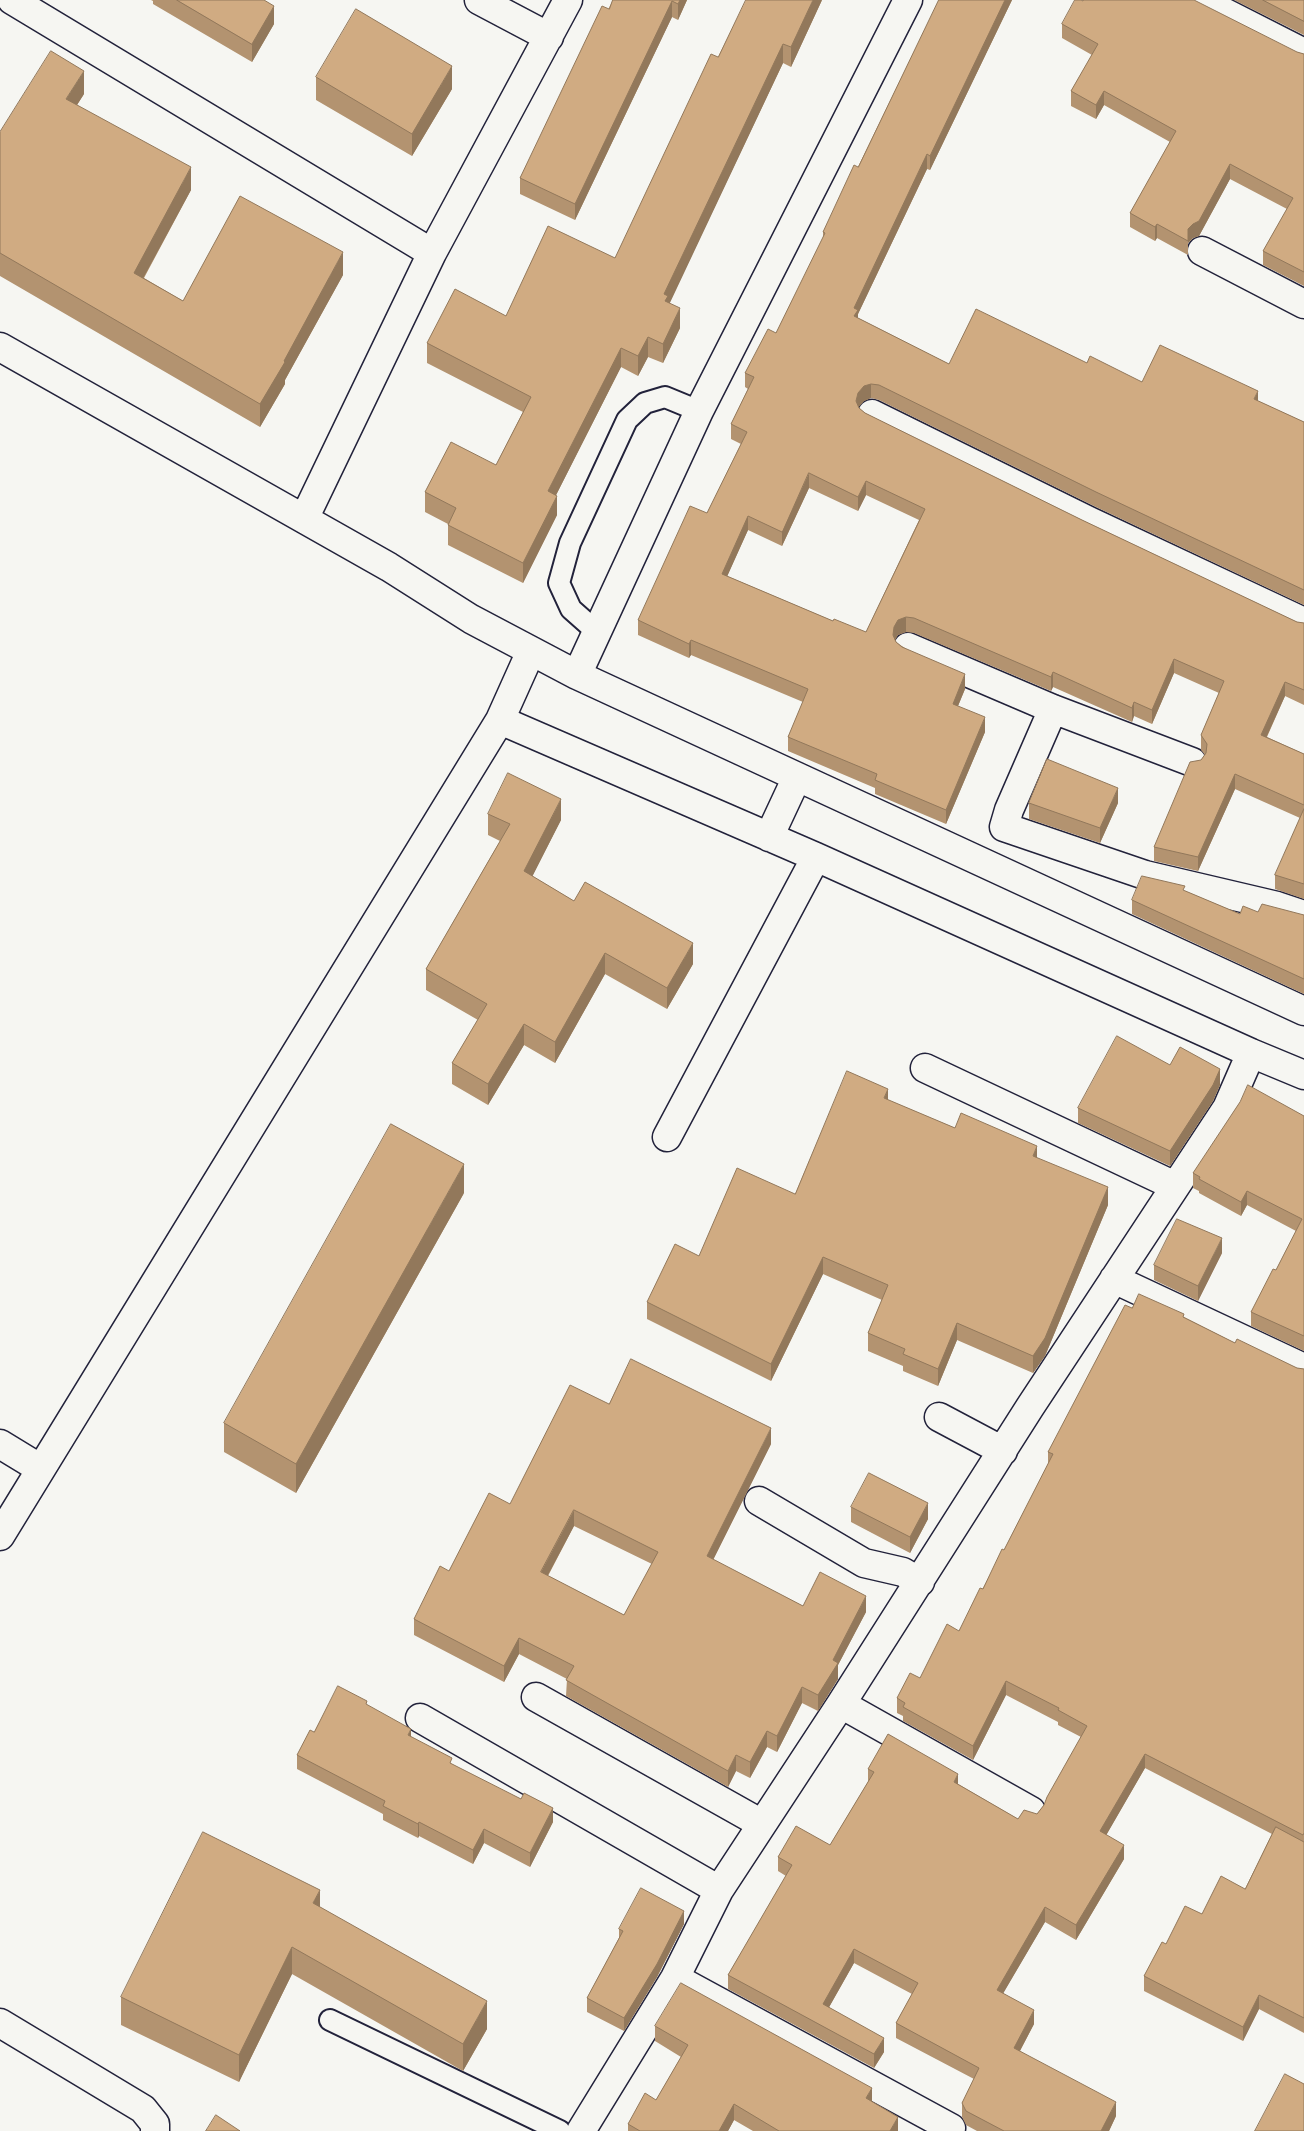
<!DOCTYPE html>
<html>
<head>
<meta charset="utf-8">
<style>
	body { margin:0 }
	canvas { display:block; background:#f6f6f2 }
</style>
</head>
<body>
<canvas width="1304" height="2131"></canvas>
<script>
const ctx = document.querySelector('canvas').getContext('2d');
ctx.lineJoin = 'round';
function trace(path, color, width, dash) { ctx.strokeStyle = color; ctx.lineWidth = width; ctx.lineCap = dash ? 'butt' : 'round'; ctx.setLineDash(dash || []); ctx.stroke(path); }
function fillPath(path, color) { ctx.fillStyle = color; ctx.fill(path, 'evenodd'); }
const service = new Path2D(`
	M597 632 571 609 559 583 570 543 627 420 645 403 665 397 699 411
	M330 2020 560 2131`);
const minor = new Path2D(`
	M12 0 432 253
	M479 0 549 37
	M1200 0 1304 53
	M1202 251 1304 304
	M0 347 389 567 471 619 577 675 699 411 908 0
	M872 414 1089 521 1304 622
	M304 519 432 253 568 0
	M908 647 1053 709 1192 762
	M577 675 1304 1011
	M1053 709 1009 810 1004 827 1145 875 1277 906 1304 915
	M500 720 816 857 1251 1053 1304 1075
	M769 837 797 777
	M925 1068 1175 1186
	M667 1137 816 857
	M1114 1279 1304 1368
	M939 1417 1003 1451
	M0 1444 41 1469
	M759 1501 864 1563 903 1572 920 1582
	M0 1536 500 720 531 651
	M536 1697 762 1824
	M841 1704 1031 1811
	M420 1718 719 1890
	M675 1978 951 2128
	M0 2023 143 2109 155 2124V2131
	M581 2131 675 1978 719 1890 841 1704 1030 1407 1227 1108 1251 1053`);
trace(service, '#22223b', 24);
trace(minor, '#22223b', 31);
trace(service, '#f6f6f2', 20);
trace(minor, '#f6f6f2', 28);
fillPath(new Path2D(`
	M151 0H264L274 24 252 62 153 4V1Z
	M613 0H687L678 20 672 17 575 220 520 194V178Z
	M822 0 791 67 783 63 669 303 680 328 663 363 648 357 638 376 621 367 556 495 557 515 523 583 448 545V524L425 512V492L496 465 523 412 427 363V343L506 316 615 258 718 57Z
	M939 0H1012L930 170 927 169 858 314V318L949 364 1087 363 1142 382 1258 401 1304 422V605L1096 507 879 400 871 398 864 401 858 407 859 408 865 413 1082 520 1297 622 1304 623V705L1285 696 1267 737 1304 754V899L1275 889V875L1300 818 1235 789 1198 871 1154 861V847L1201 760 1205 755 1201 750V735L1219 693 1174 673 1152 724 1134 716 1132 722 1053 687 1051 691 914 633 906 632 898 635 895 640 896 642 965 689 958 706 985 732 946 824 875 794V788L788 751V737L803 702 691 655 689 658 638 635V620L707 513 741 444 731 439V424L748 389 745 387V373L776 333 823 239V232L858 167ZM809 488 858 511 866 495 919 520 866 632 833 621 727 576 748 530 782 546Z
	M1234 0H1304V35Z
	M1083 1 1304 54V286L1263 265V251L1287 209 1230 179 1199 236 1193 238 1188 243V255L1157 238 1155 241 1130 227V213L1170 142 1104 105 1096 119 1071 106V91L1092 55 1062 38V24Z
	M316 77 452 89 412 156 316 100Z
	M84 94 77 105 191 190 144 278 183 301 343 275 285 380V384L260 427 0 276V132Z
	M1029 803H1118L1100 843 1029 819Z
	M488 814 561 820 532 876 574 901 693 964 667 1009 605 974 555 1063 524 1045 488 1105 452 1084V1063L478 1020 426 990V969L500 841 488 835Z
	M1185 891 1240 914 1258 912 1304 915V994L1132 914V900Z
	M1170 1065 1220 1085 1213 1101 1170 1166 1078 1123V1108Z
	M888 1100 955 1128 1037 1158 1108 1205 1045 1356 1033 1373 957 1340 938 1386 903 1371V1366L868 1351V1333L882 1300 823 1274 771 1381 647 1319V1302L699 1256 795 1194Z
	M1304 1116V1351L1251 1326V1312L1276 1270 1296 1231 1247 1205 1241 1216 1199 1193V1191L1193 1188V1173Z
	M464 1193 296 1493 224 1452V1423Z
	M1222 1253 1198 1301 1154 1280V1265Z
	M1132 1308 1184 1317 1235 1343 1297 1368 1304 1369V2033L1259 2009 1243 2041 1144 1991V1976L1166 1944 1202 1914 1245 1889 1272 1834 1145 1768 1106 1835 1124 1859 1076 1940 1045 1922 1003 1993 1034 2024 1020 2051 1116 2116 1109 2131H977L966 2125 962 2117V2103L974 2079 896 2038V2023L912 1994 854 1963 829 2007 884 2052 874 2068 728 1989V1975L786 1876 778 1871V1857L830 1845 868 1782V1769L958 1784 1018 1819 1037 1814 1044 1805 1081 1737 1058 1725V1722L1006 1695 973 1760 903 1721V1716L897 1713V1698L920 1678 959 1631 1004 1550 1048 1464V1452Z
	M771 1444 713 1560 803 1606 866 1612 838 1665V1679L818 1711 802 1703 777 1752 767 1747 750 1778 736 1771 728 1787 566 1696 567 1679 519 1654 504 1682 414 1635V1619L449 1571 510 1504ZM574 1526 652 1564 624 1615 548 1576Z
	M851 1507 928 1519 910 1553 851 1522Z
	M367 1705 411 1737 452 1764 553 1822 530 1867 484 1843 473 1864 419 1836 418 1838 383 1820V1814L297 1769V1755L314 1732Z
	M320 1907 487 2029 463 2071 292 1974 239 2082 121 2025V1997Z
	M684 1924 657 1977 624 2031 587 2012V1998L619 1938V1929Z
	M655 2026 872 2102 898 2131H753L734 2120 728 2131H628V2124L656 2100 681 2057 655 2041Z`), '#b39370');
fillPath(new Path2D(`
	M680 0H687L678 20V4Z
	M813 0H822L791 67V47Z
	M1005 0H1012L930 170V156Z
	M672 1V17L575 220V204Z
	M274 6V24L252 62V44Z
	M783 44V63L668 307 665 320 664 294Z
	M452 66V89L412 156V134Z
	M84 71V94L66 122V99Z
	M1104 91V105L1096 119V105Z
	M927 154V169L858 314V325L854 331V308Z
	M1230 164V179L1199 236 1193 238 1188 243V255V229Z
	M191 167V190L134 295V273Z
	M1157 224V238L1155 241V227Z
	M343 252V275L285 380V384L260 427V404Z
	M680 308V328L663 363V344Z
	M648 337V357L638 376V356Z
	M621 348V367L548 511V491Z
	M871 384V398L864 401 858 408 856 401 858 393 864 386Z
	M1258 391V406L1254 399Z
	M809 473V488L782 546V532Z
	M866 481V495L858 511V497Z
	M557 496V515L523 583V563Z
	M748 516V530L722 588V574Z
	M906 617V632L898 635 894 641 893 635 894 627 898 620Z
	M691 640V655L689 658V644Z
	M1174 659V673L1152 724V710Z
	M1053 672V687L1051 691V677Z
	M965 674V689L953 718V704Z
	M1285 682V696L1261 749V735Z
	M1134 702V716L1132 722V708Z
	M985 717V732L946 824V810Z
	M1235 774V789L1198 871V857Z
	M1118 788V803L1100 843V828Z
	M561 799V820L524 893V871Z
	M693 943V964L667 1009V988Z
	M605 953V974L555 1063V1042Z
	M524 1024V1045L488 1105V1084Z
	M1220 1069V1085L1213 1101 1170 1166V1151Z
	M888 1089V1106L884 1098Z
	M1037 1146V1163L1033 1156Z
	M464 1164V1193L296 1493V1464Z
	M1108 1187V1205L1045 1356 1033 1373V1356Z
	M1247 1191V1205L1241 1216V1202Z
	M1222 1238V1253L1198 1301V1286Z
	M823 1257V1274L771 1381V1364Z
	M957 1323V1340L938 1386V1369Z
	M771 1428V1444L707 1572V1556Z
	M928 1503V1519L910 1553V1537Z
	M574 1510V1526L541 1588V1572Z
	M866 1596V1612L838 1665V1679L818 1711V1695L833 1660Z
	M519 1638V1654L504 1682V1666Z
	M1006 1681V1695L973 1760V1746Z
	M802 1687V1703L777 1752V1736Z
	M411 1729V1743L408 1735Z
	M767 1731V1747L750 1778V1762Z
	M1145 1754V1768L1100 1846V1831Z
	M736 1755V1771L728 1787V1771Z
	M958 1774V1788L954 1782Z
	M553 1808V1822L530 1867V1853Z
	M419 1822V1836L418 1838V1824Z
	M484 1829V1843L473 1864V1850Z
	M1124 1845V1859L1076 1940V1925Z
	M320 1890V1917L313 1903Z
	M1045 1907V1922L997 2004V1990Z
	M684 1911V1924L657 1977 624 2031V2018Z
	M292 1947V1974L239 2082V2055Z
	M854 1949V1963L823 2018V2004Z
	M1259 1995V2009L1243 2041V2027Z
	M487 2001V2029L463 2071V2044Z
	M1034 2010V2024L1014 2062V2048Z
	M884 2038V2052L874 2068V2054Z
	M872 2088V2103L866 2098Z
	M1116 2102V2116L1109 2131H1101Z
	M734 2104V2120L728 2131H719Z
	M898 2117V2131H890Z`), '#92785b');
const building = new Path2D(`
	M177 0H264L274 6 252 44Z
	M613 0H680L678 4 672 1 575 204 520 178 602 6 609 9Z
	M746 0H813L791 47 783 44 664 294 668 296 665 301 680 308 663 344 648 337 638 356 621 348 548 491 557 496 523 563 448 525 456 508 425 492 451 442 496 465 531 397 427 343 455 289 506 316 548 226 615 258 711 54 718 57Z
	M939 0H1005L930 156 927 154 854 308 858 310 854 316 949 364 976 309 1087 363 1090 356 1142 382 1160 345 1258 391 1254 399 1304 422V590L1096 492 879 385 871 384 864 386 858 393 856 401 859 408 865 413 1082 520 1297 622 1304 623V690L1285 682 1261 735 1304 754V805L1235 774 1198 857 1154 847 1190 762 1201 760 1206 753 1207 744 1201 735 1224 681 1174 659 1152 710 1134 702 1132 708 1053 672 1051 677 914 618 906 617 898 620 894 627 893 635 896 642 902 647 965 674 953 704 985 717 946 810 875 780 877 774 788 737 808 689 691 640 689 644 638 620 690 506 707 513 747 432 731 424 754 377 745 373 768 329 776 333 825 233 823 232 854 165 858 167ZM809 473 858 497 866 481 925 509 866 632 834 619 833 621 722 574 748 516 782 532Z
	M1075 0H1081L1083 1V0H1194L1297 52 1304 54V272L1263 251 1293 198 1230 164 1199 221 1193 224 1188 229V241L1157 224 1155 227 1130 213 1176 131 1104 91 1096 105 1071 91 1098 44 1062 24Z
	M1263 0H1304V21Z
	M356 9 452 66 412 134 316 77Z
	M51 51 84 71 66 99 191 167 134 273 183 301 240 196 343 252 284 361 285 362 260 404 0 253V132Z
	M1047 759 1118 788 1100 828 1029 803Z
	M508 773 561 799 524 871 574 901 585 882 693 943 667 988 605 953 555 1042 524 1024 488 1084 452 1063 487 1004 426 969 510 824 488 814Z
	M1304 809V884L1275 875Z
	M1142 876 1185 886 1183 890 1240 914 1243 906 1258 912 1262 904 1304 915V979L1132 900Z
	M1117 1036 1170 1065 1180 1047 1220 1069 1213 1085 1170 1151 1078 1108Z
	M847 1071 888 1089 884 1098 955 1128 961 1113 1037 1146 1033 1156 1108 1187 1045 1338 1033 1356 957 1323 938 1369 903 1354 905 1349 868 1333 888 1285 823 1257 771 1364 647 1302 675 1244 699 1256 737 1168 795 1194Z
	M1248 1085 1304 1116V1336L1251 1312 1273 1269 1276 1270 1302 1219 1247 1191 1241 1202 1199 1179 1200 1177 1193 1173 1240 1102Z
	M391 1124 464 1164 296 1464 224 1423Z
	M1177 1219 1222 1238 1198 1286 1154 1265Z
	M1139 1294 1184 1314 1183 1317 1235 1343 1237 1339 1297 1368 1304 1369V1833L1303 1835 1145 1754 1100 1831 1124 1845 1076 1925 1045 1907 997 1990 1034 2010 1014 2048 1116 2102 1101 2131H1004L966 2111 962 2103 979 2068 896 2023 918 1983 854 1949 823 2004 884 2038 874 2054 728 1975 792 1865 778 1857 796 1826 830 1845 874 1772 868 1769 888 1734 958 1774 954 1782 1018 1819 1024 1810 1037 1814 1044 1805 1047 1797 1087 1726 1058 1710 1059 1708 1006 1681 973 1746 903 1707 905 1703 897 1698 910 1673 920 1678 947 1624 959 1631 980 1588 983 1589 1002 1549 1004 1550 1053 1454 1048 1452 1125 1305 1132 1308Z
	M631 1359 771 1428 707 1556 803 1606 820 1572 866 1596 833 1660 838 1663 818 1695 802 1687 777 1736 767 1731 750 1762 736 1755 728 1771 566 1680 574 1666 519 1638 504 1666 414 1619 440 1566 449 1571 489 1493 510 1504 570 1385 609 1404ZM574 1510 658 1552 624 1615 541 1572Z
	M869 1473 928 1503 910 1537 851 1507Z
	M338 1686 367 1701 366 1704 411 1729 408 1735 452 1758 450 1763 521 1799 524 1793 553 1808 530 1853 484 1829 473 1850 419 1822 418 1824 383 1806 385 1801 297 1755 310 1730 314 1732Z
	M1276 1827 1304 1842V2018L1259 1995 1243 2027 1144 1976 1162 1942 1166 1944 1185 1906 1202 1914 1221 1876 1245 1889Z
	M203 1832 320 1890 313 1903 487 2001 463 2044 292 1947 239 2055 121 1997Z
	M641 1888 684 1911 657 1964 624 2018 587 1998 623 1931 619 1929Z
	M681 1983 872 2088 866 2098 898 2117 890 2131H779L734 2104 719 2131H640L628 2124 645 2093 656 2100 688 2045 655 2026Z
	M1285 2074 1304 2084V2131H1255Z
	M216 2115 240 2131H206Z`);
fillPath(building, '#d0ab82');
trace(building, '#92785b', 1);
</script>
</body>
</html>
